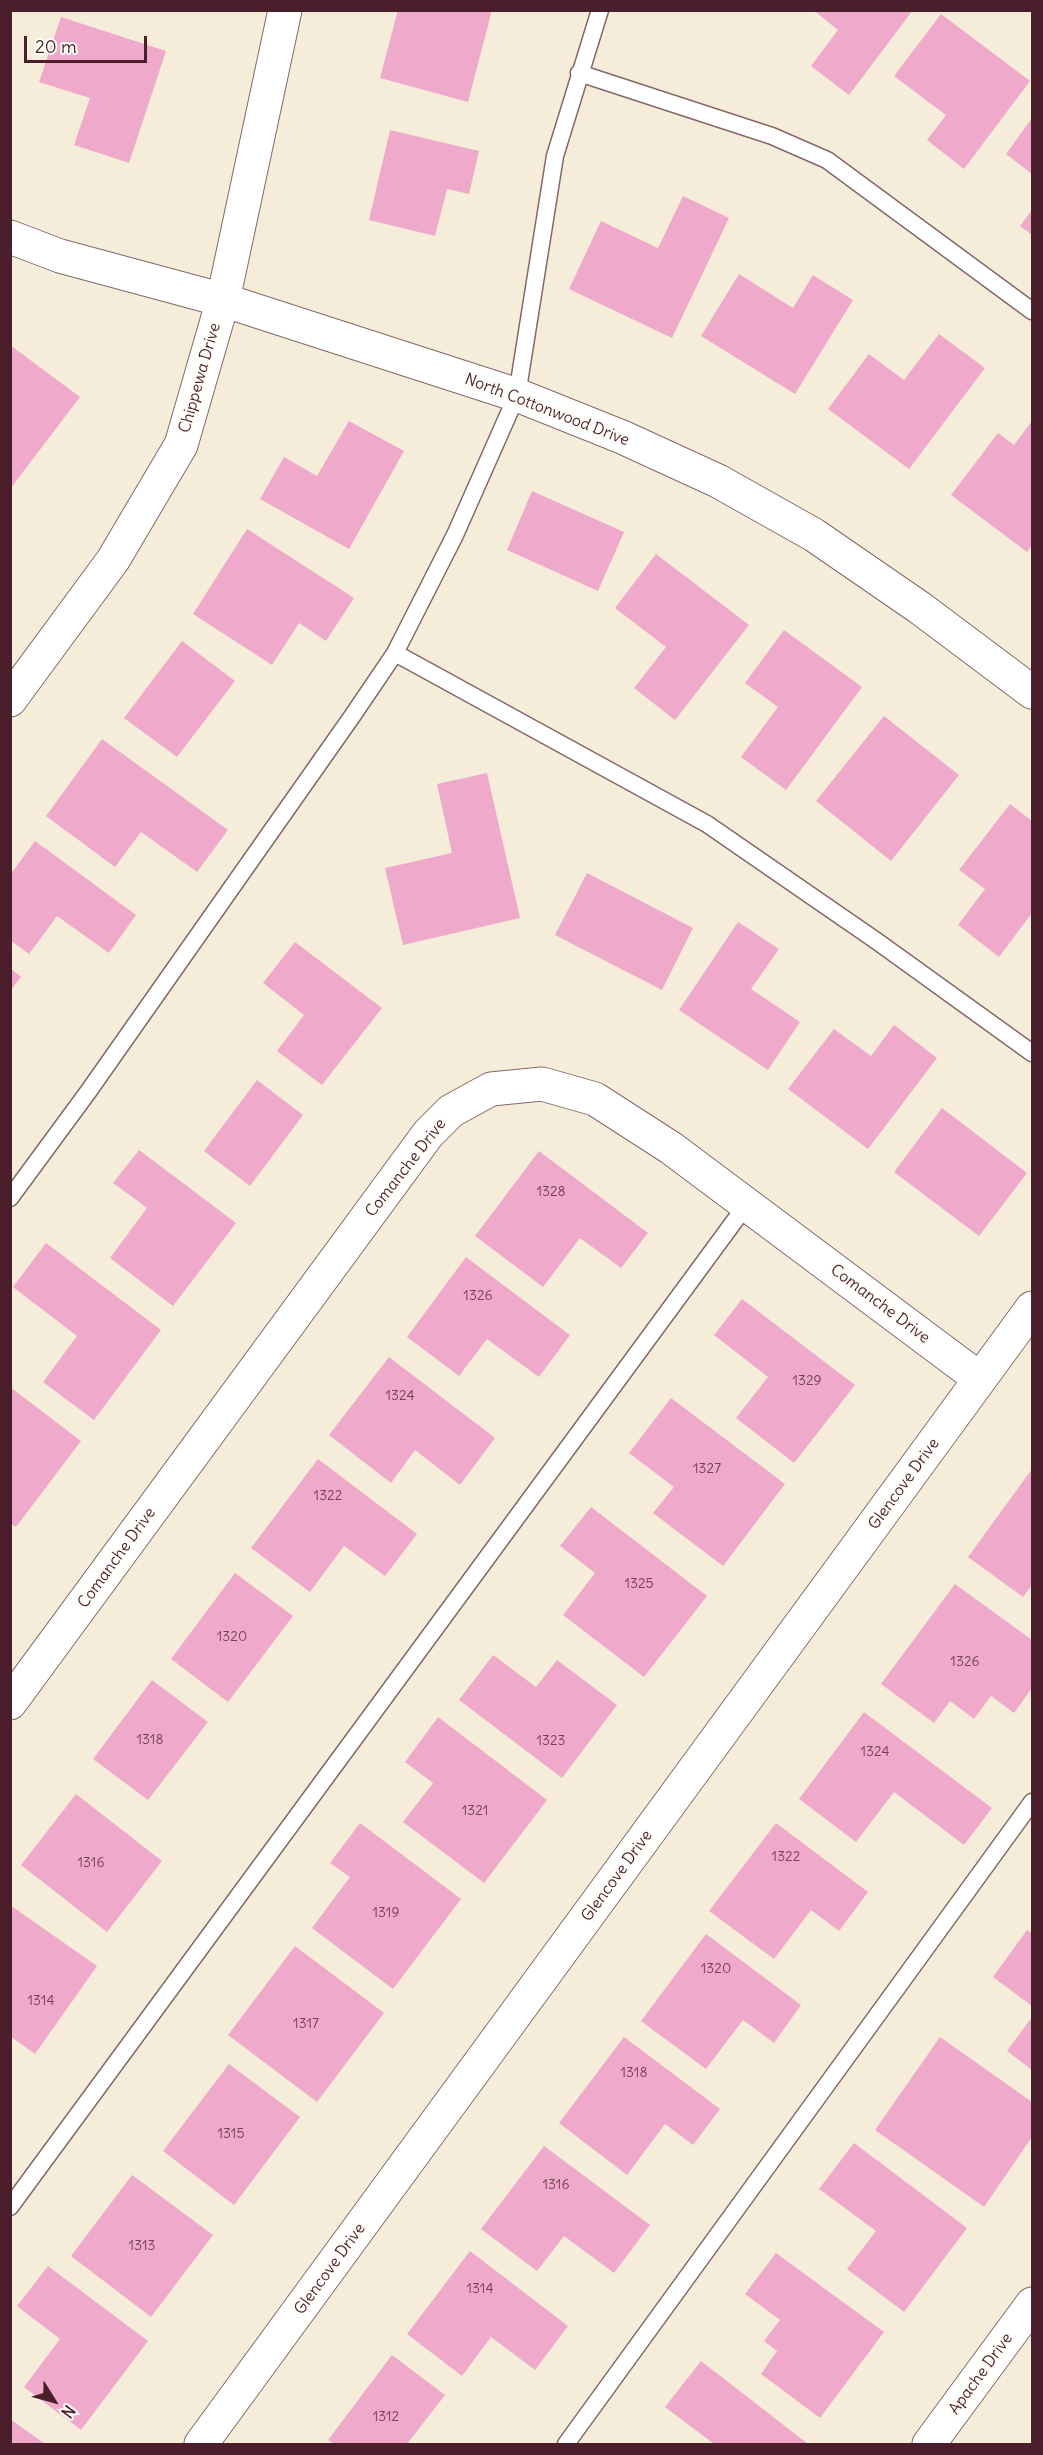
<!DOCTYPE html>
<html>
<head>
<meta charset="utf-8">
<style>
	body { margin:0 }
	#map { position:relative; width:1043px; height:2455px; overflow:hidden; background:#f5edd9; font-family:Delius,sans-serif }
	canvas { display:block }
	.frame { position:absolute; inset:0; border:12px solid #4a1f2b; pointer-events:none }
	.north { position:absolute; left:24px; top:2371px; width:60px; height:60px; -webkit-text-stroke:4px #fdfcf7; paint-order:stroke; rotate:127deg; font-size:16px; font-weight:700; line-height:24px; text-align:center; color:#4a1f2b }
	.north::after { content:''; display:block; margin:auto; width:21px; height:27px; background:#4a1f2b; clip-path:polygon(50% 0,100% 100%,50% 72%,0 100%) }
	.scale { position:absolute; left:24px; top:36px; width:123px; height:27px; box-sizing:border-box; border:3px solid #4a1f2b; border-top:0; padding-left:8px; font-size:18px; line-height:21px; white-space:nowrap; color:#4a1f2b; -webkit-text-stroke:4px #fdfcf7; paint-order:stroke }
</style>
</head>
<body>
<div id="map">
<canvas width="1043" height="2455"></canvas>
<div class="frame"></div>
<div class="north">N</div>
<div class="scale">20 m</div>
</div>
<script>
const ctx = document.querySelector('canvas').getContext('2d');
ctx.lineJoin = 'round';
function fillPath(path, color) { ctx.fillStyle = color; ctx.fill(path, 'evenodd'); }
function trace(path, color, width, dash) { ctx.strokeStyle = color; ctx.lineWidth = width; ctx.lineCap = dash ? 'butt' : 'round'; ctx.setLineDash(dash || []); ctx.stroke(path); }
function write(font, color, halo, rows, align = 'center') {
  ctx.font = font + ' Delius,sans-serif'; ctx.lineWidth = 5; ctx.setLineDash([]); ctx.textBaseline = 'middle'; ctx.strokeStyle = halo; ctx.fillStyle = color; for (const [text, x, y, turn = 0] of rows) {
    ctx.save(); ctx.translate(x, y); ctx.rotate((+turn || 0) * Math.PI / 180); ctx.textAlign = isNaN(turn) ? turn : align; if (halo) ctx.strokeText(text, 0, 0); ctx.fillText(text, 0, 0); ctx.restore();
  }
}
fillPath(new Path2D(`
	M398 10H492L468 102 380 78Z
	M813 10H913L849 95 811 66 838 30Z
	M941 14 1030 81 964 169 927 140 946 115 894 76Z
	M61 17 166 51 129 163 74 145 90 98 39 82Z
	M1032 118V174L1006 154Z
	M390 130 479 151 469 194 447 189 435 236 369 220Z
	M683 196 729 218 672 338 569 289 601 221 658 248Z
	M1032 210V235L1020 226Z
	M739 274 793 308 813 275 853 300 795 394 701 336Z
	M939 334 985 368 909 469 828 409 869 354 904 380Z
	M10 345 80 397 10 489Z
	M349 421 404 451 349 549 260 499 284 457 317 476Z
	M1032 421V545L1027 552 951 495 998 433 1014 445Z
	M532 491 624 532 598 591 507 550Z
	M247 529 354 598 326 641 299 623 272 665 193 614Z
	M656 554 749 625 675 720 634 688 666 647 615 608Z
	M784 630 862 687 786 790 741 757 778 707 745 683Z
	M182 641 235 681 177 757 124 718Z
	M884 716 959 775 891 861 816 801Z
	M102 739 228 830 197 872 141 832 115 867 46 816Z
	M487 773 520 918 403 945 385 868 452 853 437 784Z
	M1010 804 1032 821V913L999 957 958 925 985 889 959 870Z
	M35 841 136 915 109 953 57 916 29 954 10 940V875Z
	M587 873 693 928 662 990 555 935Z
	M738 922 779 949 751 989 800 1022 768 1070 679 1010Z
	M295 942 382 1008 322 1085 277 1051 304 1015 263 983Z
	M10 968 21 977 10 991Z
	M894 1025 937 1058 868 1149 788 1089 834 1029 871 1056Z
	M257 1080 303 1115 250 1186 204 1151Z
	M942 1108 1027 1173 979 1236 894 1172Z
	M139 1150 236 1223 173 1306 110 1258 147 1208 113 1183Z
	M539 1151 648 1233 621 1268 580 1238 543 1287 475 1236Z
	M46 1243 161 1330 94 1420 43 1382 77 1336 13 1287Z
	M466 1257 570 1335 539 1377 487 1339 459 1376 407 1337Z
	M742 1299 855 1385 794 1463 736 1418 768 1377 714 1335Z
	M389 1357 495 1438 460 1485 415 1450 391 1483 329 1435Z
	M10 1387 81 1441 16 1527 10 1523Z
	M671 1398 785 1484 723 1566 653 1513 674 1487 629 1453Z
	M318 1459 417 1534 385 1576 344 1546 310 1592 251 1548Z
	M1032 1469V1585L1023 1597 968 1557Z
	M591 1507 707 1596 644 1677 563 1615 595 1573 560 1546Z
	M235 1573 293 1616 228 1702 171 1659Z
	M955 1584 1032 1640V1688L1014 1713 991 1696 974 1719 950 1701 934 1723 881 1684Z
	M493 1655 536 1687 557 1660 617 1705 562 1778 459 1700Z
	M152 1680 208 1722 148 1800 93 1759Z
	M864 1712 992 1808 964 1845 894 1792 856 1842 799 1799Z
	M438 1717 547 1800 484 1883 403 1822 433 1783 405 1762Z
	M76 1794 162 1861 107 1932 21 1865Z
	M360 1823 461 1899 393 1989 312 1928 350 1877 330 1863Z
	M776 1823 868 1892 839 1931 811 1910 774 1959 709 1911Z
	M10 1905 97 1966 35 2054 10 2036Z
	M1027 1930 1032 1933V2006L993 1977Z
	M706 1934 801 2005 774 2043 743 2020 706 2069 641 2021Z
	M295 1946 384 2013 317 2102 228 2035Z
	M1032 2017V2070L1007 2051Z
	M624 2037 720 2109 693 2145 665 2124 627 2175 559 2123Z
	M940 2037 1032 2102V2137L984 2207 875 2130Z
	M229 2064 300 2117 234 2205 163 2151Z
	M854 2143 967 2228 904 2312 847 2269 876 2231 819 2189Z
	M544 2146 650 2225 614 2273 564 2236 537 2271 481 2229Z
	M132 2175 213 2235 151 2317 71 2256Z
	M470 2251 568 2326 535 2370 491 2337 462 2376 407 2334Z
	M776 2253 884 2332 820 2418 761 2374 777 2351 764 2341 780 2320 745 2294Z
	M48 2266 148 2341 81 2430 24 2387 60 2339 17 2306Z
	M392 2355 445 2395 407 2444H334L328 2440Z
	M701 2361 808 2444H714L665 2407Z
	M10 2419 45 2444H10Z`), '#efaacb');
const lane = new Path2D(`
	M579 73 772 136 827 160 1032 311
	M395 653 707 824 878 942 1032 1053
	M10 1198 88 1092 353 715 395 653 455 535 517 395 555 156 600 10
	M10 2207 747 1204
	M566 2444 1032 1802`);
const street = new Path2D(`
	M10 237 60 256 223 300 517 395 622 437 718 481 814 535 920 608 1032 692
	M10 700 113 560 181 445 223 300 285 10
	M10 1703 428 1134 451 1111 491 1089 542 1084 595 1099 671 1148 980 1379
	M201 2444 1032 1308
	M929 2444 1032 2304`);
trace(lane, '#866768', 19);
trace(street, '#866768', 35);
trace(lane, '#fff', 16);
trace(street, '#fff', 33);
write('14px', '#734253', null, [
	["1328",551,1192],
	["1326",478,1296],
	["1329",807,1381],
	["1324",400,1396],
	["1327",707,1469],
	["1322",328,1496],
	["1325",639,1584],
	["1320",232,1637],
	["1326",965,1662],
	["1318",150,1740],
	["1323",551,1741],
	["1324",875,1752],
	["1321",475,1811],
	["1322",786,1857],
	["1316",91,1863],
	["1319",386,1913],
	["1320",716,1969],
	["1314",41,2001],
	["1317",306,2024],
	["1318",634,2073],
	["1315",231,2134],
	["1316",556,2185],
	["1313",142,2246],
	["1314",480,2289],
	["1312",386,2417]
]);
write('16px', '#4a1f2b', '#fdfcf7', [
	["Chippewa Drive",200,378,-74],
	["North Cottonwood Drive",547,410,21],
	["Comanche Drive",406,1168,-52],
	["Comanche Drive",880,1304,37],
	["Glencove Drive",904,1484,-54],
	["Comanche Drive",117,1558,-54],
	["Glencove Drive",617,1876,-54],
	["Glencove Drive",330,2269,-54],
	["Apache Drive",981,2374,-54]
]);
</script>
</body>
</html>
